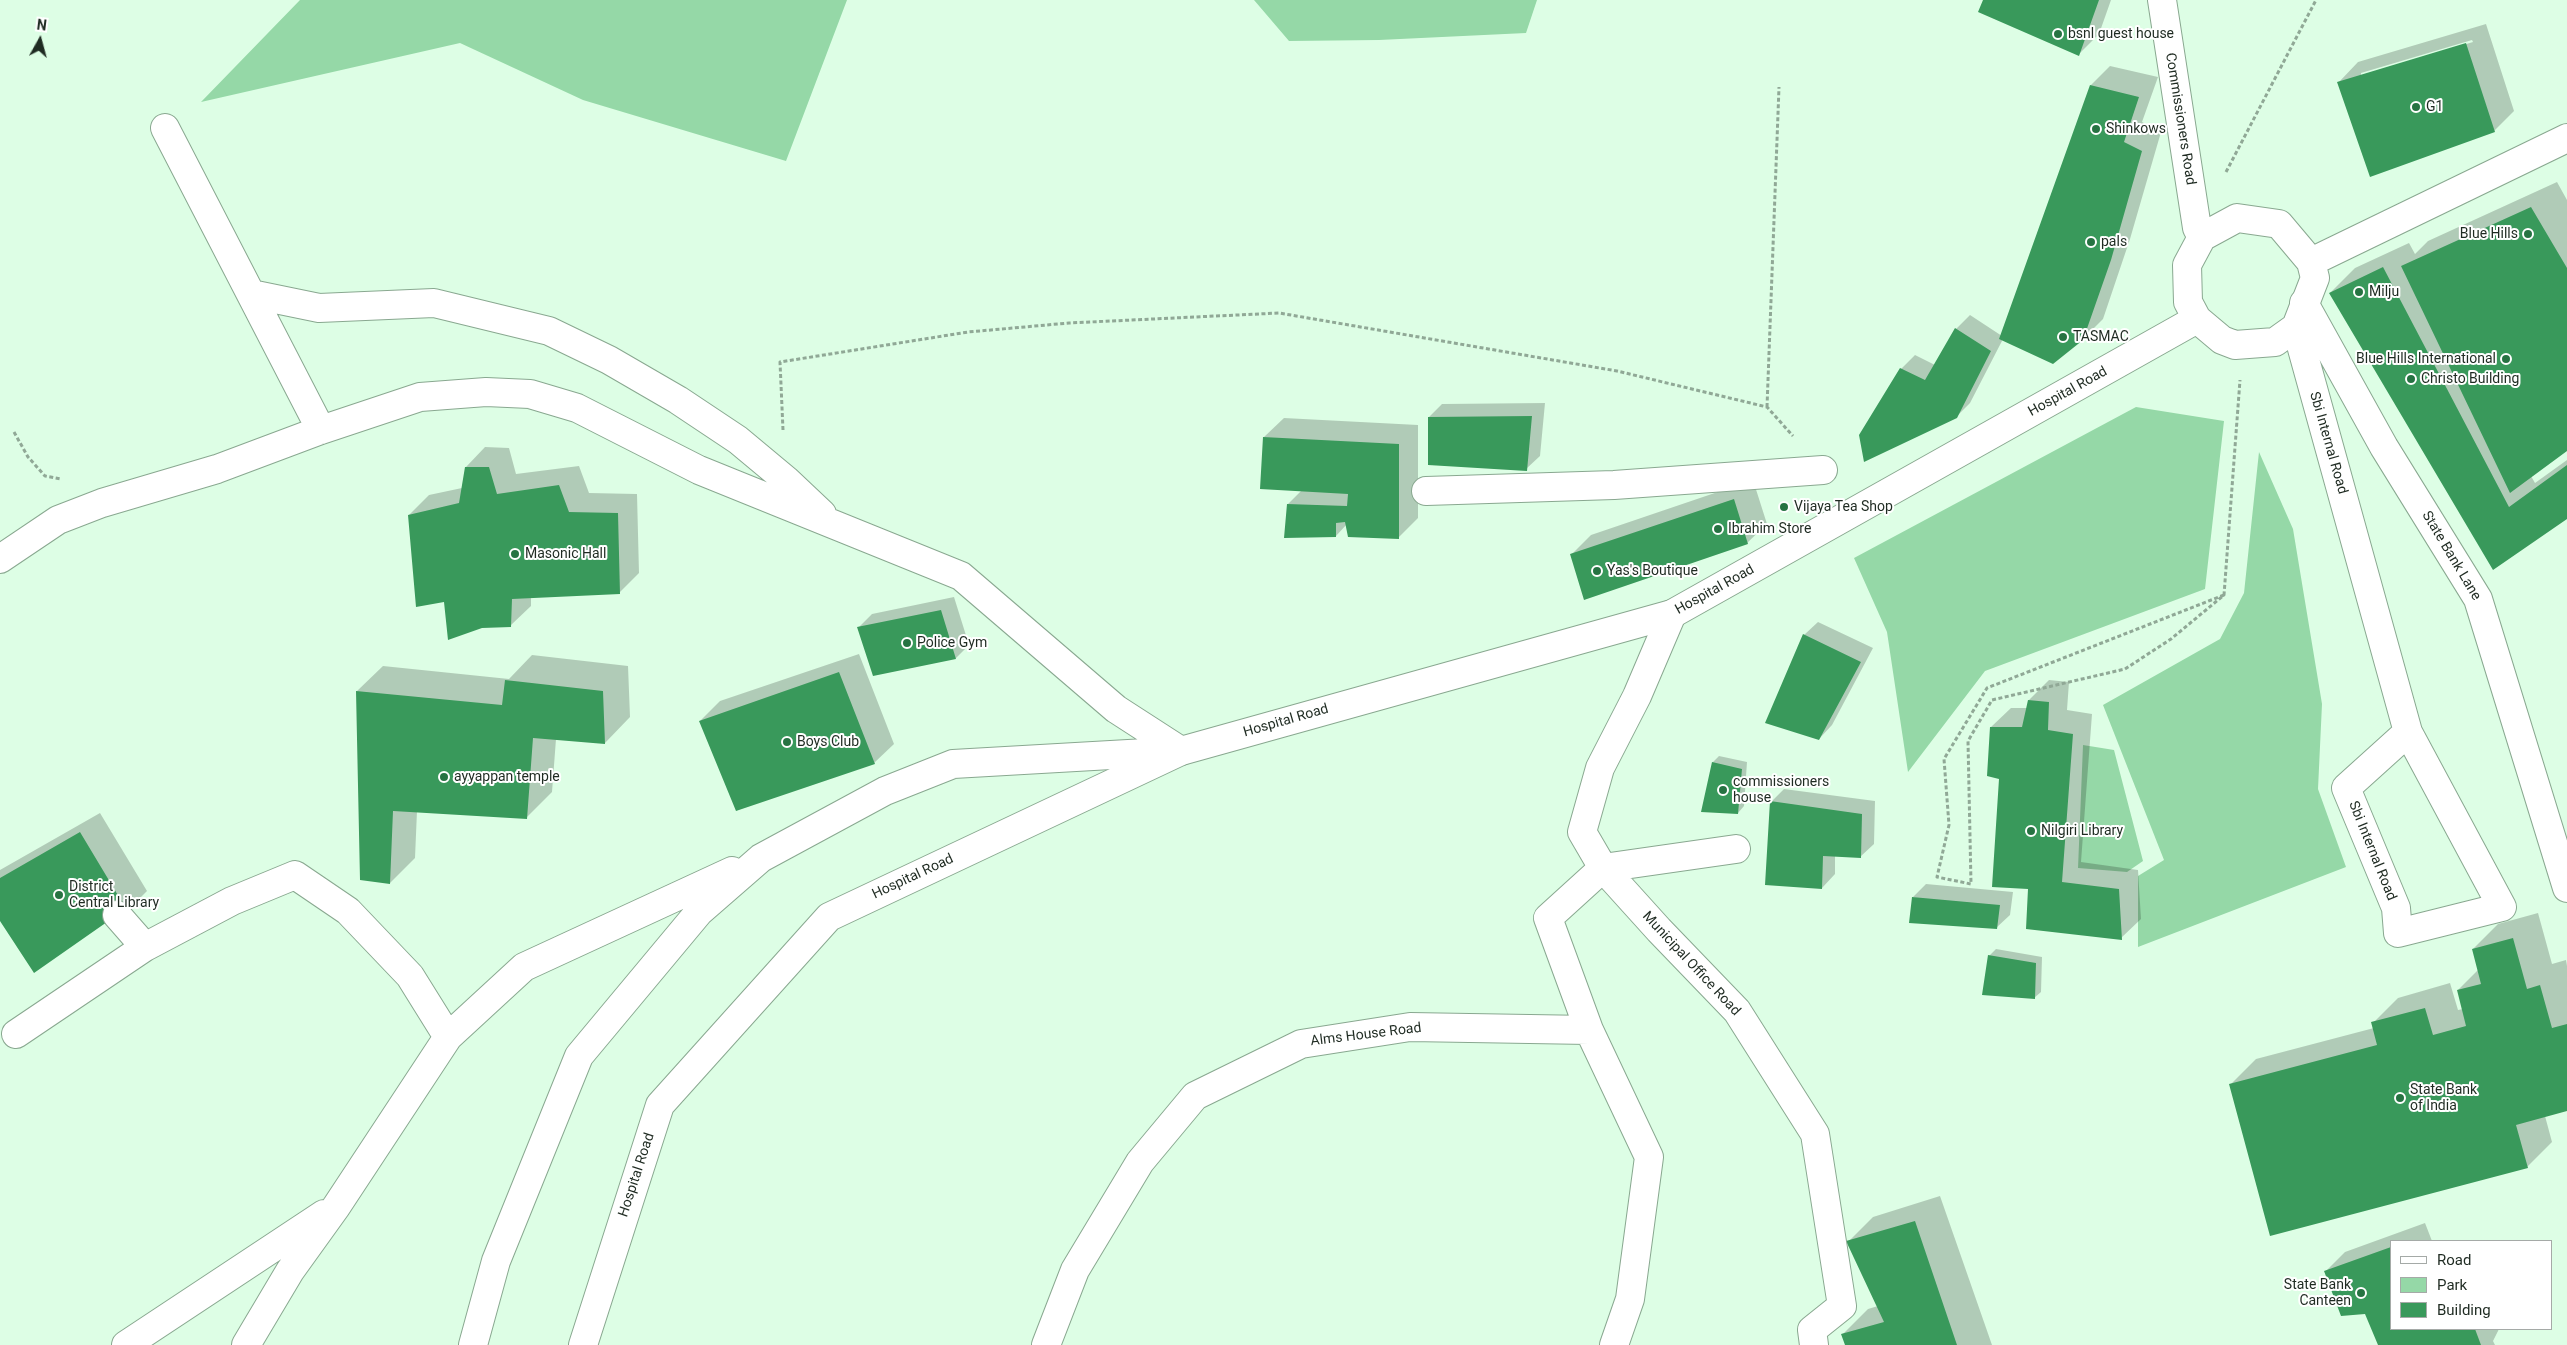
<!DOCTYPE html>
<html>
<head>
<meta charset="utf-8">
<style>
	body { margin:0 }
	#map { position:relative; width:2567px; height:1345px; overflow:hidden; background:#ddfee5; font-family:Roboto,sans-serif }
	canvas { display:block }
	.legend { position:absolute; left:2390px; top:1240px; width:162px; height:90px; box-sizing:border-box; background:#fff; border:1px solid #a5aaa7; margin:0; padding:6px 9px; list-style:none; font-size:15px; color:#1f2b22 }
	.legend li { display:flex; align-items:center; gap:10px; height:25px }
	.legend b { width:25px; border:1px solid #a5aaa7 }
	.north { position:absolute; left:15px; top:15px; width:50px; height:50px; -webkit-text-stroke:4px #fff; paint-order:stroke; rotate:7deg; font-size:14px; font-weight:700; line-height:20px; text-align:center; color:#1f2b22 }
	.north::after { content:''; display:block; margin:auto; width:18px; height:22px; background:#1f2b22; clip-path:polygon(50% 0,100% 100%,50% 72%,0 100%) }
</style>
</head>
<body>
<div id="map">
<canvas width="2567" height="1345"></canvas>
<ul class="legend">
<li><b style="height:6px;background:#fff"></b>Road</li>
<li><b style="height:14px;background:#95d8a7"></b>Park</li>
<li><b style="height:14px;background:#39995b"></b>Building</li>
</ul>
<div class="north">N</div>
</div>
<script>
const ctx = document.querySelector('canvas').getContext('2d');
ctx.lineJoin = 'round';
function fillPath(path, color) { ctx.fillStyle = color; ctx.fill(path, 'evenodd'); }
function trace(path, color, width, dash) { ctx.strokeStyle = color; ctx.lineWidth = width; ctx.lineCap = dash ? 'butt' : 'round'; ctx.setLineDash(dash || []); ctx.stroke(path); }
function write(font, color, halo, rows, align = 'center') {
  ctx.font = font + ' Roboto,sans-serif'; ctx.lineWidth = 4; ctx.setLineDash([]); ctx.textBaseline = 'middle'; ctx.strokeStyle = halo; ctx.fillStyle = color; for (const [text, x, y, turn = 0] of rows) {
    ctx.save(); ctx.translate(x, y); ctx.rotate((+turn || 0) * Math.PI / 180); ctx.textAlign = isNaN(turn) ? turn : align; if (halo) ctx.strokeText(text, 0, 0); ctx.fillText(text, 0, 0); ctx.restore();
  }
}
fillPath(new Path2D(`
	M300 0H847L786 161 583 100 460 43 201 102Z
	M1254 0H1537L1526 33 1379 40 1289 41Z
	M2136 407 2224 421 2205 589 1985 671 1908 772 1887 632 1854 558Z
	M2259 452 2293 529 2322 704 2318 789 2346 867 2138 947V876L2164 860 2103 705 2220 639 2244 593Z
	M2083 745 2114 750 2143 861 2127 872 2078 868Z`), '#95d8a7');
fillPath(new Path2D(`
	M1984 0H2111L2099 34 2079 54Z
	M2486 24 2514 111 2494 131 2339 82 2358 62ZM2472 40 2473 42 2361 76V73Z
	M2110 66 2158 77 2142 122 2161 132 2130 239 2103 319 2083 339H2003L1970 403 1956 417 1860 435 1901 369 1915 355 1935 365 1956 329 1970 315 2002 336 2091 85Z
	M2557 182 2567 200V449L2531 476 2535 483 2567 460V517L2494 568 2330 293 2355 268 2409 243 2415 254 2428 241Z
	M1545 403 1540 456 1526 469 1429 417 1442 404Z
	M1284 418 1418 425V518L1398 538 1347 524 1336 536 1288 504 1302 490 1264 437Z
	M485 447 509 448 516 474 579 466 589 493 637 494 639 573 619 593 531 597V606L511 625 446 601 409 515 429 495 462 488 466 467Z
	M1753 480 1767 524 1747 543 1571 555 1591 535Z
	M954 597 969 645 956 658 874 675 858 628 872 614Z
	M1818 622 1873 648 1832 725 1819 739 1804 635Z
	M859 654 894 744 874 763 700 721 720 701Z
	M532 655 628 666 630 717 605 743 556 739 552 792 526 818 417 811 415 858 390 883 357 691 383 666 509 679Z
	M2049 680 2069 682 2067 710 2092 714 2081 862 2138 870 2141 919 2121 938 2030 888 2001 779 1991 727 2011 708H2027L2029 700Z
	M1719 756 1747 762 1744 806 1738 813 1703 811 1713 762Z
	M1784 789 1875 801 1874 844 1860 857 1835 855V874L1822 888 1771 802Z
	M100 813 147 891 127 911 0 919V870Z
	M1926 884 2013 892 2010 915 1996 928 1913 897Z
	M2538 913 2552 964 2566 960 2567 966V1110L2545 1116 2552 1142 2527 1167 2231 1084 2256 1059 2374 1028 2373 1023 2398 998 2450 983 2458 1010 2463 1009 2458 990 2478 970 2473 949 2498 924Z
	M1996 949 2042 957 2041 992 2034 998 1989 956Z
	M1940 1196 1992 1345H1846L1843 1334 1868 1309 1878 1306 1848 1242 1873 1217Z
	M2425 1223 2432 1241H2391V1329H2499L2493 1341 2495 1345H2379L2366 1313 2326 1271 2345 1252Z`), '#0003');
fillPath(new Path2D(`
	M1983 0H2099L2079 56 1978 12Z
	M2466 43 2495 132 2370 177 2337 82Z
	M2090 85 2139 97 2124 142 2142 151 2111 260 2083 340 2053 364 1999 339Z
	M2531 207 2567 268V451L2510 493 2401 266Z
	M2383 267 2509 507 2567 465V519L2493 570 2329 293Z
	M1955 328 1991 351 1957 418 1864 462 1859 435 1900 368 1925 380Z
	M1532 416 1527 471 1428 465V417Z
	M1263 437 1399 444V539L1348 537 1345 522 1336 523V537L1284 538 1287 504 1347 506 1348 494 1260 489Z
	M465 467H489L497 494 559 485 569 512 618 513 620 594 512 599 511 627 482 628 448 640 444 602 416 607 408 515 459 503Z
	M1734 499 1748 544 1584 600 1570 554Z
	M941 610 956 659 873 676 857 627Z
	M1803 634 1861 662 1819 740 1765 723Z
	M839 672 875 764 736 811 699 721Z
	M505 680 603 691 605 744 533 738 527 819 393 811 390 884 360 880 356 691 502 705Z
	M2028 700 2049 702 2048 730 2073 734 2062 882 2119 889 2122 940 2026 929 2028 889 1992 887 1999 779 1987 776 1990 727H2022Z
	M1712 762 1742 769 1738 814 1701 812Z
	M1770 801 1862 814 1861 858 1823 856 1822 889 1765 885Z
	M80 832 128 912 117 915 34 973 0 921V878Z
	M1912 897 2000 905 1997 929 1909 923Z
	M2513 938 2527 989 2540 985 2552 1028 2567 1024V1111L2516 1125 2528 1168 2270 1236 2229 1084 2377 1045 2371 1022 2425 1008 2433 1035 2466 1026 2457 990 2481 984 2472 949Z
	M1988 955 2036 963 2035 999 1982 995Z
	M1915 1221 1957 1345H1845L1841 1334 1884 1322 1846 1241Z
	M2391 1247V1329H2475L2481 1345H2378L2365 1314 2341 1316 2324 1271Z`), '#39995b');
const minor = new Path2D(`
	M165 128 321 430
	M251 294 319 308 434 303 549 331 609 360 678 400 738 440 786 480 822 514
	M2304 303 2384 447 2478 599 2567 888
	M2296 327 2408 732 2502 907 2398 933 2396 908 2346 788 2408 732
	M1426 491 1614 485 1823 470
	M0 559 58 520 102 503 217 469 321 430 420 397 486 392 530 394 577 408 699 470 961 576 1116 709 1181 751 953 764 885 791 761 858 699 912 579 1056 496 1261 473 1345
	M1672 614 1637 696 1600 768 1582 832 1603 868 1659 930 1737 1011 1815 1134 1842 1306 1812 1330 1814 1345
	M1603 868 1736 849
	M117 915 145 947
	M16 1034 145 947 232 901 295 875 348 911 410 976 448 1037
	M126 1345 324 1214
	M246 1345 290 1271 336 1207 448 1037 524 967 732 871`);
const tertiary = new Path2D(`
	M2162 0 2197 228 2202 237
	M2237 218 2279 224 2311 262 2315 278 2296 327 2275 342 2235 345 2222 340 2197 319 2188 302 2187 265 2202 237Z
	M2311 262 2567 138
	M1603 868 1548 918 1589 1030 1649 1157 1630 1299 1614 1345
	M583 1345 660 1105 829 917 1181 751 1672 614 2197 319
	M1046 1345 1075 1270 1140 1162 1195 1096 1301 1044 1410 1027 1589 1030`);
trace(minor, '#89a890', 30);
trace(tertiary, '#89a890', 30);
trace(new Path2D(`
	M2226 172 2316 0
	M1767 407 1779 87
	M783 430 780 362 968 332 1069 323 1279 313 1617 371 1767 407 1793 436
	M14 432 28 457 45 476 61 479
	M2224 595 1987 688 1944 759 1949 825 1937 877 1971 884 1968 741 1992 700 2125 669 2171 639 2224 595 2240 380`), '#90a896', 3, [4, 2.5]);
trace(minor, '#fff', 28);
trace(tertiary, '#fff', 28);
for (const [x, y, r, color] of [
	[2058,34,5,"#267342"],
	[2416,107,5,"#267342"],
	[2096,129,5,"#267342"],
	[2528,234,5,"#267342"],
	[2091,242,5,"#267342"],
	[2359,292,5,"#267342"],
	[2063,337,5,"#267342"],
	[2506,359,5,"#267342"],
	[2411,379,5,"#267342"],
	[1784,507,5,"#267342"],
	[1718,529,5,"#267342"],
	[515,554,5,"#267342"],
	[1597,571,5,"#267342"],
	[907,643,5,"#267342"],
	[787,742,5,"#267342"],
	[444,777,5,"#267342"],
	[1723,790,5,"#267342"],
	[2031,831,5,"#267342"],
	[59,895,5,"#267342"],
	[2400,1098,5,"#267342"],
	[2361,1293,5,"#267342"]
]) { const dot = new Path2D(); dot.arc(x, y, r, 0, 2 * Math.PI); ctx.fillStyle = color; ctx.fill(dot); trace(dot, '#fff', 2); }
write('14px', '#1f2b22', '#fff', [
	["bsnl guest house",2068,34],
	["G1",2426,107],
	["Shinkows",2106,129],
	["Blue Hills",2518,234,"right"],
	["pals",2101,242],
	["Milju",2369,292],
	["TASMAC",2073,337],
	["Blue Hills International",2496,359,"right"],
	["Christo Building",2421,379],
	["Vijaya Tea Shop",1794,507],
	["Ibrahim Store",1728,529],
	["Masonic Hall",525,554],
	["Yas's Boutique",1607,571],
	["Police Gym",917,643],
	["Boys Club",797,742],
	["ayyappan temple",454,777],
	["commissioners",1733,782],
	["house",1733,798],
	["Nilgiri Library",2041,831],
	["District",69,887],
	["Central Library",69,903],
	["State Bank",2410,1090],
	["of India",2410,1106],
	["State Bank",2351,1285,"right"],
	["Canteen",2351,1301,"right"]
], 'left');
write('14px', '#1f2b22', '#fff', [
	["Commissioners Road",2180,119,81],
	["Hospital Road",2068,392,-29],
	["Sbi Internal Road",2328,443,74],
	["State Bank Lane",2451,556,59],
	["Hospital Road",1715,590,-29],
	["Hospital Road",1286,721,-16],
	["Sbi Internal Road",2372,851,68],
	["Hospital Road",913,877,-25],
	["Municipal Office Road",1691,964,47],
	["Alms House Road",1366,1035,-7],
	["Hospital Road",637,1175,-72]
]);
</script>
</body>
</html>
